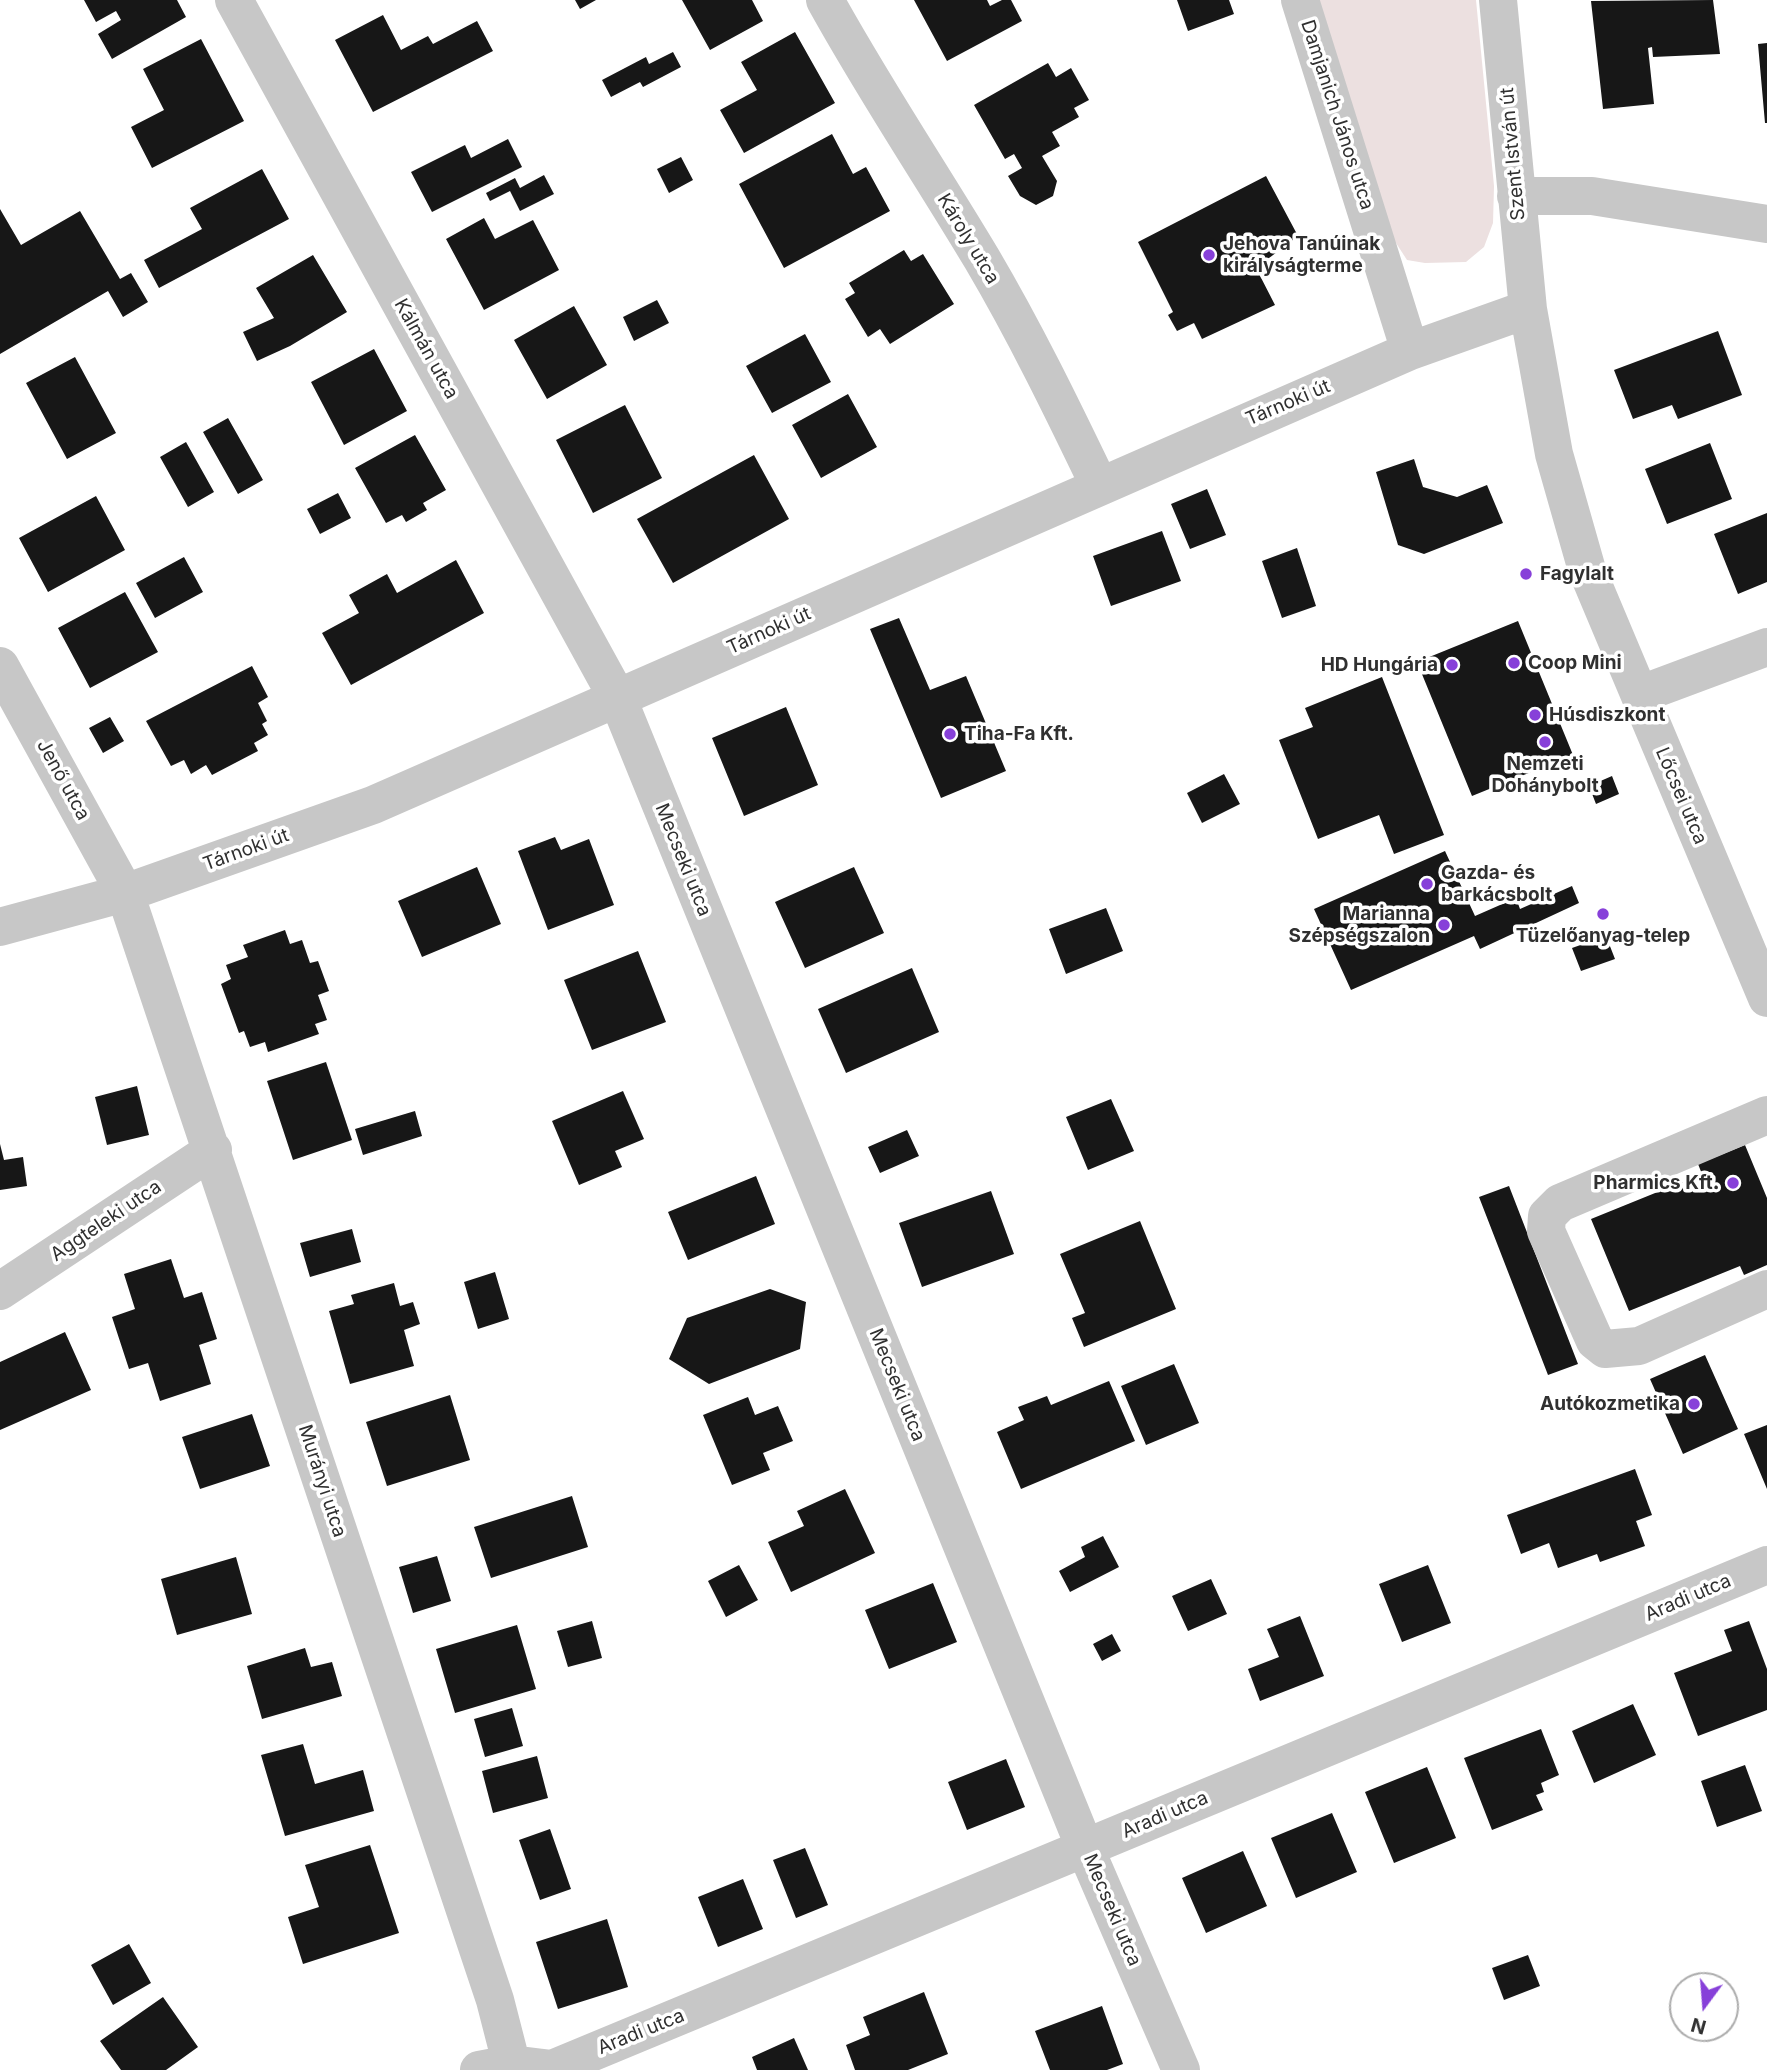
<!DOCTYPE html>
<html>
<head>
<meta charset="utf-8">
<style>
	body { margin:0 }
	#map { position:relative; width:1767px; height:2070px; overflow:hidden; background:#fff; font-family:Inter,sans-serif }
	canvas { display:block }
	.north { position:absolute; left:1669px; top:1972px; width:70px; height:70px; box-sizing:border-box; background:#fff; border:2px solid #acacac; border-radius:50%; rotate:196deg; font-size:19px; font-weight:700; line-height:28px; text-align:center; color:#303030 }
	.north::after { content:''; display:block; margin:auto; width:24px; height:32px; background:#8740d9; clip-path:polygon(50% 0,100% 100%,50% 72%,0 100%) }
</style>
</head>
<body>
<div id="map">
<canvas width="1767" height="2070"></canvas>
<div class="north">N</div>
</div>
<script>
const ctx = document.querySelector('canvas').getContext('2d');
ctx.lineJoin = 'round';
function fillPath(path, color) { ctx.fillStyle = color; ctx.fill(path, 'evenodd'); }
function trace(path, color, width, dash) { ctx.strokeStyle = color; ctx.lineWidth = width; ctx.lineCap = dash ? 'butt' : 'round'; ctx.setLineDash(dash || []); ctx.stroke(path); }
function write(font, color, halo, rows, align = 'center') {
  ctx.font = font + ' Inter,sans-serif'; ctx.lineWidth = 7; ctx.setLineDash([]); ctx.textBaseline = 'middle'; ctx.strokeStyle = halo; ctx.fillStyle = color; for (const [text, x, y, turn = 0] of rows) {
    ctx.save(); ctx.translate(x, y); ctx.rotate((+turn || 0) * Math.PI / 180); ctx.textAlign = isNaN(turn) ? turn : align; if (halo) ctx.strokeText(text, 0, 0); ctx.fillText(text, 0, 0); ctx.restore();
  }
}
fillPath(new Path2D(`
	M1307 0H1476L1494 186 1493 223 1484 247 1466 262 1425 263 1407 260 1376 212Z`), '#ece0e0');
fillPath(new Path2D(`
	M84 0H177L186 17 112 59 98 34 121 20 116 11 96 22Z
	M575 0H596L580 9Z
	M682 0H752L763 21 710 50Z
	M914 0H987L990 6 1002 0H1011L1022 21 947 61Z
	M1177 0H1229L1234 14 1188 31Z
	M1713 0 1720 54 1653 57 1652 47 1648 48 1654 104 1603 109 1591 1Z
	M383 15 401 50 428 36 433 44 477 21 493 51 373 112 335 40Z
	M795 32 835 103 744 153 720 110 757 90 741 62Z
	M201 39 244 121 152 168 131 127 164 110 143 69Z
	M1767 43V123H1765L1758 44Z
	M673 52 681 67 643 87 640 82 611 97 602 80 646 57 649 64Z
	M1048 63 1056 77 1071 68 1089 100 1074 108 1079 117 1052 132 1060 146 1042 156 1057 181 1053 196 1036 205 1020 196 1008 176 1022 168 1014 154 1005 159 974 105Z
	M832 134 853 174 866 167 890 211 784 268 739 184Z
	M508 139 522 167 432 212 411 172 465 145 471 158Z
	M681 157 693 180 669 193 657 169Z
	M262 169 289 219 159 288 144 260 202 229 190 208Z
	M544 175 554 194 520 211 510 191 490 201 486 193 515 178 520 188Z
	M1266 176 1298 236 1256 268 1275 305 1202 339 1194 323 1177 331 1168 315 1173 312 1138 242Z
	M0 209 21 245 80 211 120 279 131 273 148 302 123 317 108 291 0 354Z
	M484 218 495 239 533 220 559 270 484 310 446 239Z
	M904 250 911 261 923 254 954 304 890 344 880 329 868 337 845 299 855 293 849 283Z
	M313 255 347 312 290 346 257 361 243 332 274 318 256 288Z
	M657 300 669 323 634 341 623 317Z
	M574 306 607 365 547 399 514 340Z
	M1718 331 1742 395 1678 419 1672 405 1633 419 1614 370Z
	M805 334 831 382 772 413 746 366Z
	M374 349 407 411 344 445 311 382Z
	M75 357 116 433 67 459 26 383Z
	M848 394 877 447 821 478 792 425Z
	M625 405 662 478 593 513 556 440Z
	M228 418 263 480 238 494 203 432Z
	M415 435 446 490 423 503 427 510 406 522 402 515 386 523 355 468Z
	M186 442 214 492 188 507 160 457Z
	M1710 443 1732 499 1667 524 1645 469Z
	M754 455 789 519 673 583 637 519Z
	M1414 459 1423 487 1457 497 1487 485 1503 523 1424 554 1398 545 1376 472Z
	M1207 489 1226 535 1190 549 1171 504Z
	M338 493 351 518 320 534 307 509Z
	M96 496 125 550 48 592 19 538Z
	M1767 513V582L1738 594 1714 534Z
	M1162 531 1181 581 1111 606 1093 556Z
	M1297 548 1316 606 1282 618 1262 561Z
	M184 557 203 592 155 618 136 583Z
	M456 560 484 613 351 685 322 633 359 613 349 595 387 574 397 593Z
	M125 592 158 652 90 688 58 628Z
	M899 618 930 690 966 676 1006 771 941 798 870 629Z
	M1518 621 1573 755 1472 796 1417 662Z
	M252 666 268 697 258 703 267 721 262 724 268 735 254 743 258 751 212 775 206 765 191 774 184 760 171 766 146 721Z
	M1382 677 1444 835 1394 854 1379 815 1318 839 1279 740 1313 727 1305 708Z
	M786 707 818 785 744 816 712 738Z
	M110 717 124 741 103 753 89 728Z
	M1224 774 1240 804 1202 823 1187 793Z
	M1612 776 1619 794 1596 804 1589 786Z
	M555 837 561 850 589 839 614 905 548 930 518 851Z
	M1445 851 1475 916 1516 898 1520 909 1572 886 1579 903 1480 949 1474 936 1351 990 1314 909Z
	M477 867 501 924 422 957 398 901Z
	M854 867 884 933 805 968 775 902Z
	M1106 908 1123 951 1066 974 1049 929Z
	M285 930 290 944 302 940 310 963 318 961 329 991 318 995 327 1020 315 1024 319 1034 268 1052 265 1042 250 1047 244 1031 239 1033 221 984 231 979 226 965 248 957 243 945Z
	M1606 936 1615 959 1581 971 1572 948Z
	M638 951 666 1022 592 1050 564 980Z
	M912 968 939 1032 846 1073 818 1009Z
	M326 1062 352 1140 293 1160 267 1081Z
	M137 1086 149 1135 107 1145 95 1097Z
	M623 1091 644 1139 615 1151 622 1167 579 1185 552 1121Z
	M1111 1099 1134 1151 1088 1170 1066 1117Z
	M415 1111 422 1136 363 1155 355 1129Z
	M907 1130 919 1156 880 1173 868 1147Z
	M0 1144 4 1160 23 1157 27 1186 0 1190Z
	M1745 1145 1767 1198V1265L1744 1275 1740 1266 1629 1311 1591 1219 1702 1174 1698 1164Z
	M756 1176 775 1224 688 1260 668 1212Z
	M1509 1186 1578 1364 1548 1375 1479 1197Z
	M991 1191 1014 1254 922 1287 899 1223Z
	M1140 1221 1176 1309 1084 1347 1072 1318 1085 1313 1060 1254Z
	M352 1229 361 1262 310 1277 300 1243Z
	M171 1259 184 1298 202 1292 217 1339 199 1345 211 1384 160 1401 148 1363 129 1369 112 1317 135 1309 124 1274Z
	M495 1272 509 1319 478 1329 464 1282Z
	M394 1283 400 1306 413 1302 420 1324 404 1330 414 1366 350 1384 329 1311 354 1304 351 1295Z
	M770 1289 806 1302 800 1349 709 1384 669 1359 687 1318Z
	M65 1332 91 1390 0 1430V1362Z
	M1705 1355 1738 1429 1683 1454 1650 1379Z
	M1174 1364 1199 1423 1146 1445 1121 1386Z
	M1109 1381 1135 1441 1021 1489 997 1432 1024 1420 1018 1407 1047 1396 1051 1405Z
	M450 1395 470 1460 387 1486 366 1422Z
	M748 1397 755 1415 778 1406 793 1441 763 1453 770 1470 732 1485 703 1415Z
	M252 1414 270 1466 200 1489 182 1437Z
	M1767 1425V1489L1744 1434Z
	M1635 1469 1652 1515 1636 1521 1645 1546 1600 1562 1597 1554 1558 1568 1549 1543 1521 1554 1507 1515Z
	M845 1489 875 1553 791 1592 768 1542 804 1526 797 1511Z
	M572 1496 588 1547 491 1578 474 1527Z
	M1103 1536 1119 1567 1070 1592 1059 1571 1085 1557 1081 1547Z
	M437 1556 451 1601 413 1613 399 1567Z
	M236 1557 252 1614 177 1635 161 1579Z
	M739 1565 758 1600 726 1617 708 1581Z
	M1428 1565 1451 1623 1402 1642 1379 1584Z
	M1211 1579 1227 1614 1188 1631 1172 1596Z
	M933 1583 957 1642 889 1669 865 1610Z
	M1300 1616 1324 1676 1260 1701 1248 1669 1279 1657 1267 1629Z
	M592 1621 602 1658 568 1667 557 1631Z
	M1749 1621 1767 1669V1710L1698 1736 1674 1673 1732 1651 1724 1630Z
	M517 1625 536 1689 455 1713 436 1649Z
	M1112 1634 1121 1651 1102 1661 1093 1644Z
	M305 1648 311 1667 332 1662 342 1696 262 1719 247 1666Z
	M1633 1704 1656 1755 1594 1783 1572 1731Z
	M512 1708 523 1746 485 1757 474 1719Z
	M1541 1729 1559 1775 1541 1783 1544 1792 1536 1795 1543 1810 1492 1830 1464 1758Z
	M303 1744 315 1784 363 1770 374 1811 285 1836 261 1755Z
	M537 1756 548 1798 493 1813 482 1771Z
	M1006 1759 1025 1807 967 1830 948 1782Z
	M1745 1765 1762 1811 1717 1827 1701 1781Z
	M1427 1767 1456 1838 1394 1863 1365 1792Z
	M1332 1813 1357 1872 1296 1898 1271 1838Z
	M550 1829 571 1889 540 1900 519 1840Z
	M370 1845 399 1933 303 1964 288 1917 319 1907 305 1865Z
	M805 1848 828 1905 796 1918 773 1860Z
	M1243 1851 1267 1906 1206 1933 1182 1878Z
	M743 1879 763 1929 718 1947 698 1897Z
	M607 1919 628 1987 558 2009 536 1942Z
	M129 1944 151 1983 113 2005 91 1965Z
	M1528 1955 1540 1986 1504 2000 1492 1968Z
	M924 1992 948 2054 908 2070H855L846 2045 870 2035 863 2017Z
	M163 1997 198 2047 166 2070H121L100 2041Z
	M1102 2006 1123 2064 1107 2070H1050L1035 2031Z
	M794 2038 808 2070H757L752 2057Z`), '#171717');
trace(new Path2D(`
	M234 0 618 699 1085 1848 1181 2070
	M825 0C874 89 930 172 982 259 1025 332 1062 408 1099 485
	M1300 0 1410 351
	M1498 0 1528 309 1554 454 1587 570 1767 998
	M1516 196H1592L1767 224
	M0 666 125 893 495 2000 513 2070
	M1641 694 1767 647
	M0 927 125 893 373 805 1410 351 1528 309
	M1767 1115 1560 1203 1547 1216 1546 1231 1595 1341 1605 1349 1639 1346 1767 1289
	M0 1291 213 1150
	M479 2070 511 2064 552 2069 1767 1565`), '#c7c7c7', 38);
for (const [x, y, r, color] of [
	[1209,255,7,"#8740d9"],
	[1526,574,7,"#8740d9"],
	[1514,663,7,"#8740d9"],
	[1452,665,7,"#8740d9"],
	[1535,715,7,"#8740d9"],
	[950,734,7,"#8740d9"],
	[1545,742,7,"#8740d9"],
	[1427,884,7,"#8740d9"],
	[1603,914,7,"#8740d9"],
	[1444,925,7,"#8740d9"],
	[1733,1183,7,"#8740d9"],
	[1694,1404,7,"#8740d9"]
]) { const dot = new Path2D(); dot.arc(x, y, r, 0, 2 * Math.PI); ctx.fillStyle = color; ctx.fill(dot); trace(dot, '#fff', 2.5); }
write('19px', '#303030', '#fff', [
	["Damjanich János utca",1337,115,72],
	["Szent István út",1513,154,-95],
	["Károly utca",968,239,59],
	["Kálmán utca",426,349,61],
	["Tárnoki út",1288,403,-23],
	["Tárnoki út",769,631,-24],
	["Jenő utca",63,780,61],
	["Lőcsei utca",1681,796,67],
	["Tárnoki út",246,850,-20],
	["Mecseki utca",683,860,68],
	["Aggteleki utca",106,1221,-34],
	["Mecseki utca",897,1385,68],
	["Murányi utca",322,1481,72],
	["Aradi utca",1688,1598,-23],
	["Aradi utca",1165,1815,-23],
	["Mecseki utca",1112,1910,67],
	["Aradi utca",641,2032,-22]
]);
write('bold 19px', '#303030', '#fff', [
	["Jehova Tanúinak",1223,244],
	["királyságterme",1223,266],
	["Fagylalt",1540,574],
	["Coop Mini",1528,663],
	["HD Hungária",1438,665,"right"],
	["Húsdiszkont",1549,715],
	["Tiha-Fa Kft.",964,734],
	["Nemzeti",1545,764,"center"],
	["Dohánybolt",1545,786,"center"],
	["Gazda- és",1441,873],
	["barkácsbolt",1441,895],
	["Marianna",1430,914,"right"],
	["Szépségszalon",1430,936,"right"],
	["Tüzelőanyag-telep",1603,936,"center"],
	["Pharmics Kft.",1719,1183,"right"],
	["Autókozmetika",1680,1404,"right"]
], 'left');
</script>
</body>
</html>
